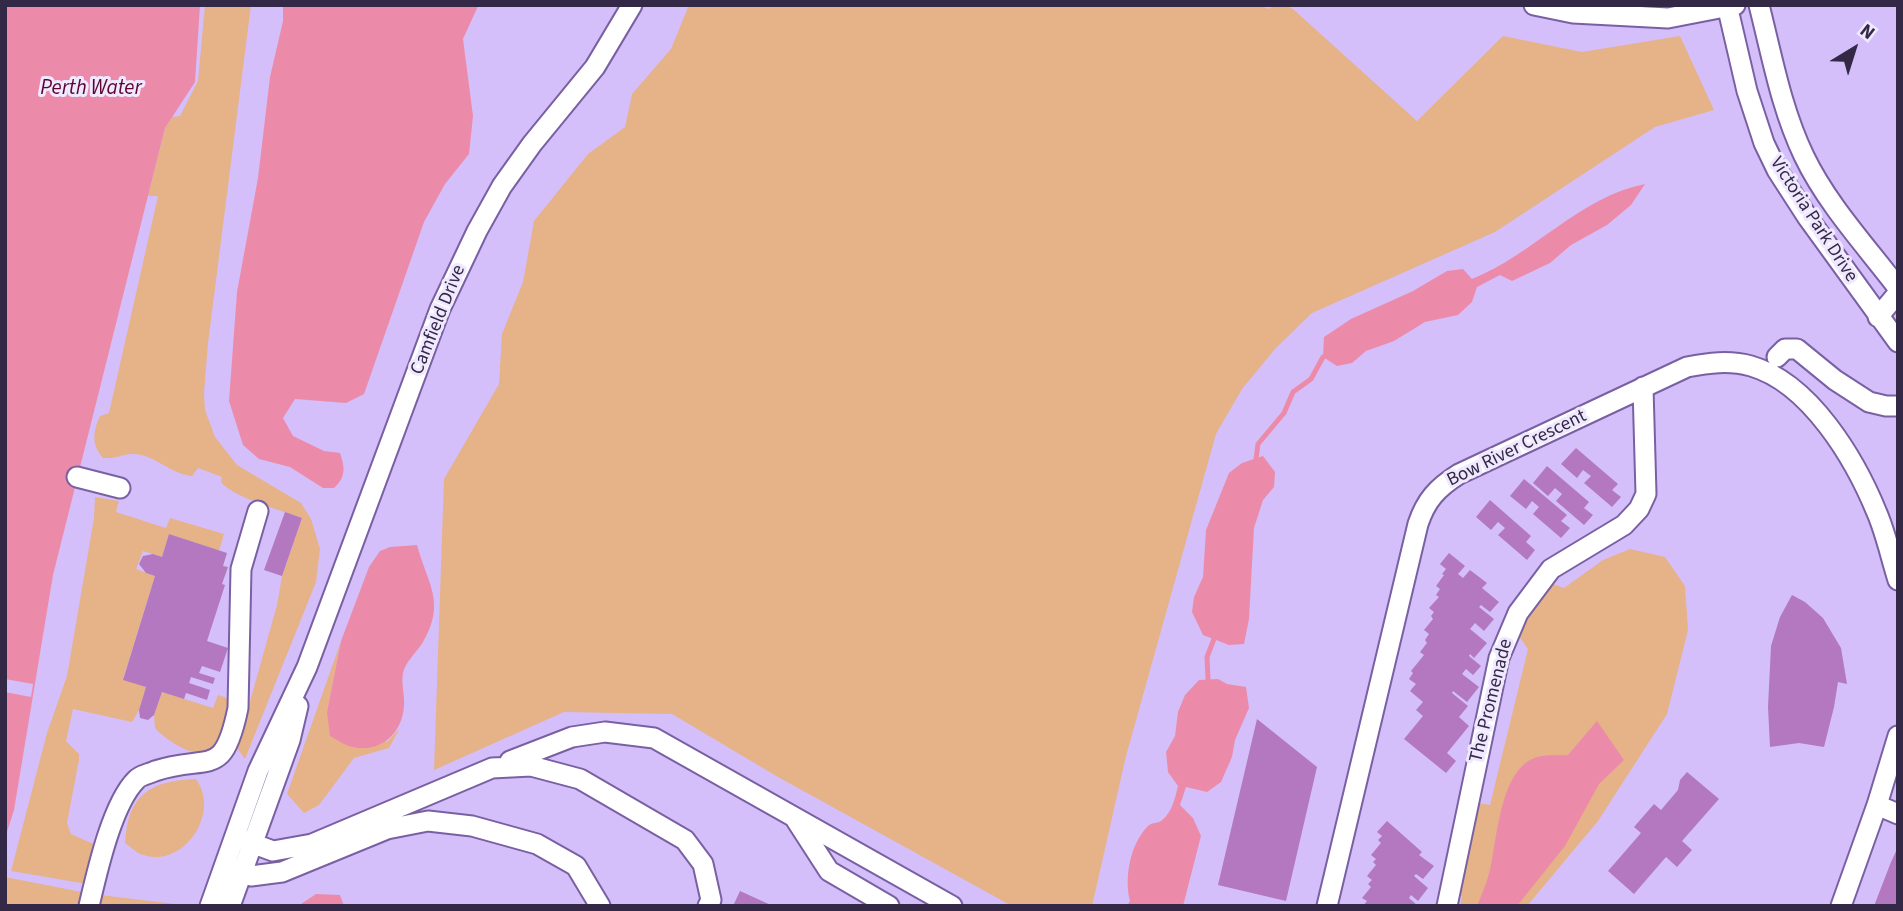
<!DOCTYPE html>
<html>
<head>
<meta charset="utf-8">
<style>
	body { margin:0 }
	#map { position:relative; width:1903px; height:911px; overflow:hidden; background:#d4bffb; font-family:"Source Sans 3",sans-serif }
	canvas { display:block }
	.frame { position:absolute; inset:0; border:7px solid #332845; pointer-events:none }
	.north { position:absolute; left:1819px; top:14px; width:70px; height:70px; -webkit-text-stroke:5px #efe8ff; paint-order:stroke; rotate:38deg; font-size:19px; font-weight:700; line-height:28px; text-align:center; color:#332845 }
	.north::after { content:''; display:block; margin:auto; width:24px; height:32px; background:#332845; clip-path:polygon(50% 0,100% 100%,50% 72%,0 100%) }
</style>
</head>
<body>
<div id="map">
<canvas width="1903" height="911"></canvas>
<div class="frame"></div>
<div class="north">N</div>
</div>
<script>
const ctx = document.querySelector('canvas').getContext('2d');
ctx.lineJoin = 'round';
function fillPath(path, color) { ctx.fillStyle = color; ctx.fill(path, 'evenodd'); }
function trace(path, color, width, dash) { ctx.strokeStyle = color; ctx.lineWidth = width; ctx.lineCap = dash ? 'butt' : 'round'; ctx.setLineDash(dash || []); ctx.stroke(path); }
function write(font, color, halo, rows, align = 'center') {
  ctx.font = font + ' "Source Sans 3",sans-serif'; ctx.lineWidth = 6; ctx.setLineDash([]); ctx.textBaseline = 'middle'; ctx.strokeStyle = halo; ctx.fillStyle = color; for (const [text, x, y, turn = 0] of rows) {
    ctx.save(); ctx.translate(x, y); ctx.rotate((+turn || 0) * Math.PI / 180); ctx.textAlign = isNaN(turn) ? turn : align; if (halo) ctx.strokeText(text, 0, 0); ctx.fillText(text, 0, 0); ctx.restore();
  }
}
fillPath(new Path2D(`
	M205 5H251L208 343 204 393 205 410 215 437 237 465 301 503 311 519 320 549 316 582 245 759 237 748 277 605 282 576 302 518C283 511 232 497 221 482L222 477 198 468 192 476C171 474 156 456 135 454 123 453 118 459 103 458 91 445 93 431 100 416L109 413 158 196H148L165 128 172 117 180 116 198 81Z
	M689 5H1258L1269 9C1278 4 1284 5 1293 9L1417 121 1503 36 1582 52 1680 36 1714 110 1655 127 1495 232 1312 313 1275 349 1242 389 1216 434 1126 756 1092 906H1012L778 777 672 714 564 712 434 770 444 479 499 384 502 334 523 282 534 221 588 154 625 127 632 94 671 49Z
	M95 497 119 501 116 512 166 528 170 518 224 534 219 551 169 534 162 557 143 551 136 569 155 576 123 679 146 687 139 710 132 722 73 709 66 741 79 754V760L67 823 71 834 98 846 87 884 11 871 47 733 67 676 94 518Z
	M1630 549 1665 557 1685 586 1688 630 1667 714 1598 821 1527 906H1460L1462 897 1458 890 1478 803 1490 805 1528 649 1518 635 1532 610 1553 584 1564 588 1603 560Z
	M341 641 327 712 387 742 400 728 389 748 354 758 319 805 304 813 287 794Z
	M162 692 213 708 218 695 227 698C230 715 226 752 203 753 187 754 165 739 155 728L154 715Z
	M196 779C222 815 180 873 138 853 134 850 129 846 125 843 128 794 150 781 196 779Z
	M5 877 92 894 192 906H5Z`), '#e6b288');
fillPath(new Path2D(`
	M5 5H200L195 82 165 128 53 575 14 810 5 838Z
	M283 5 478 6 463 39 473 116 469 154 445 184 424 222 364 394 346 403 295 399 283 418 293 436 324 451 340 453C345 468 346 477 334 488H323L290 467 259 459 243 445 229 401 237 292 258 178 270 77 283 21Z
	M1645 184 1631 205 1607 225 1571 245 1550 263 1512 281 1500 275 1477 287 1472 302 1458 315 1425 322 1394 341 1366 351 1352 363 1337 366 1323 357 1324 337 1351 319 1413 291 1447 271 1463 269 1472 279C1533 255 1579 197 1645 184Z
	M1263 456 1275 472 1274 487 1263 500 1254 528 1249 619 1244 644 1229 645 1203 635 1192 612 1194 597 1203 577 1206 530 1229 473 1242 463Z
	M417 545C428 585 446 602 423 642 417 652 405 662 403 673 401 685 405 695 404 705 403 734 379 755 349 746 343 744 336 739 330 736L327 712 341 641 369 567 380 551 390 547Z
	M1218 679 1227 684 1246 687 1249 708 1235 740 1232 757 1221 782 1207 792 1186 787 1180 805 1193 818 1201 836 1183 906H1127L1130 901C1124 878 1130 845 1147 827 1151 822 1156 824 1161 821 1172 813 1175 798 1178 786L1168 772 1166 752 1175 736 1178 712 1185 695 1199 680Z
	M1597 721 1624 760 1599 784 1565 846 1517 906H1477C1482 894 1487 882 1490 870 1497 839 1500 777 1530 760 1542 753 1555 756 1568 755Z
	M316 894 340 895 344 906H298Z`), '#ec8ba9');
fillPath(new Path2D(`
	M5 679 33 684 31 697 5 692Z`), '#d4bffb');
trace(new Path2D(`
	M1256 459 1258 444 1284 413 1293 392 1311 379 1323 357
	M1208 679 1207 657 1214 639`), '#ec8ba9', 5);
fillPath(new Path2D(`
	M1576 448 1618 484 1612 490 1621 497 1612 507 1584 483 1591 476 1583 470 1577 478 1561 464Z
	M1547 466 1589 502 1584 508 1593 515 1584 525 1556 501 1562 494 1555 488 1548 496 1533 483Z
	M1524 479 1567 515 1561 521 1570 528 1561 538 1533 514 1539 507 1532 501 1526 509 1510 496Z
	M1490 500 1531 536 1526 542 1535 550 1527 560 1498 535 1505 528 1498 522 1491 530 1476 517Z
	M285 512 302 518 282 576 264 570Z
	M169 534 227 553 223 566 228 567 222 584 225 585 207 641 228 648 220 672 202 666 199 673 215 678 213 684 191 677 189 683 210 690 207 700 186 693 184 699 162 692 154 715 148 720 140 718 139 710 146 687 123 680 155 576 146 573 139 564 143 556 153 554 162 557Z
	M1449 553 1465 566 1458 574 1463 578 1470 570 1487 583 1482 588 1499 602 1490 612 1481 605 1479 607 1494 619 1484 631 1475 623 1470 629 1487 643 1474 658 1470 654 1469 656 1481 666 1473 675 1466 669 1462 674 1479 687 1467 702 1453 691 1452 693 1468 706 1459 717 1469 726 1447 753 1456 761 1446 773 1404 739 1423 716 1416 710 1423 702 1410 691 1416 684 1409 679 1413 673 1411 671 1424 655 1420 652 1427 643 1425 640 1429 634 1424 630 1433 619 1431 616 1434 612 1429 608 1439 597 1436 595 1440 589 1436 586 1444 575 1442 574 1446 569 1440 564Z
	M1792 595 1805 602 1823 618 1841 648 1847 684 1838 682 1834 707 1824 747 1799 743 1770 747 1768 707 1771 646 1780 617Z
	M1257 719 1317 767 1286 901 1218 885Z
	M1687 772 1719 799 1682 841 1692 850 1677 867 1666 857 1634 894 1608 871 1641 833 1634 827 1654 804 1661 810 1678 790 1680 780Z
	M1387 821 1422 852 1419 855 1434 866 1423 879 1416 874 1414 876 1428 888 1418 901 1411 895 1409 898 1418 906H1363L1367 901 1362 898 1371 887 1368 884 1372 880 1367 876 1376 865 1373 862 1376 859 1371 855 1381 843 1378 840 1382 836 1377 832Z
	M1898 847V906H1874L1891 862Z
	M740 891 773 906H733Z`), '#b378bf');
const minor = new Path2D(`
	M1534 5 1573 13 1668 18 1735 5
	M1727 5 1747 91 1764 143 1777 170 1808 218 1898 342
	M1759 5C1772 56 1781 108 1804 156 1827 204 1866 246 1898 288
	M1878 317 1898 293
	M1777 357 1785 349H1797L1835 380 1869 402 1886 406H1898
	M77 477 120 488
	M510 761 572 737 605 732 654 738 952 906
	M1877 805 1898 814
	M796 820 829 871 889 906
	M235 837 273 851 312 844 492 768 531 766 580 779 685 840 703 864 711 900 708 906
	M225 866 251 876 282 872 387 829 428 821 472 826 537 844 576 866 600 906
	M89 906C97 872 112 804 136 780 140 775 149 774 155 771 209 753 223 781 238 708L241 569 258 511
	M210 906 258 771 307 667 440 309 477 231 502 186 532 144 595 67 632 5
	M230 906 290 740 298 706
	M1327 906 1418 524C1426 500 1437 488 1459 474L1687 367C1708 363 1729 360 1751 366 1810 383 1855 459 1877 513 1886 534 1891 558 1898 580
	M1447 906 1499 658 1518 613 1551 569 1624 525 1639 509 1646 494 1643 387
	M1841 906 1877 805 1898 736`);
trace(minor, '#7960a3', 23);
trace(minor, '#fff', 19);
write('19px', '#332845', '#efe8ff', [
	["Victoria Park Drive",1813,220,57],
	["Camfield Drive",439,320,-68],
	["Bow River Crescent",1517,449,-26],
	["The Promenade",1492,701,-76]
]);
write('italic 21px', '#5c042d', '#efe8ff', [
	["Perth Water",91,89]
]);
</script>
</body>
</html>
